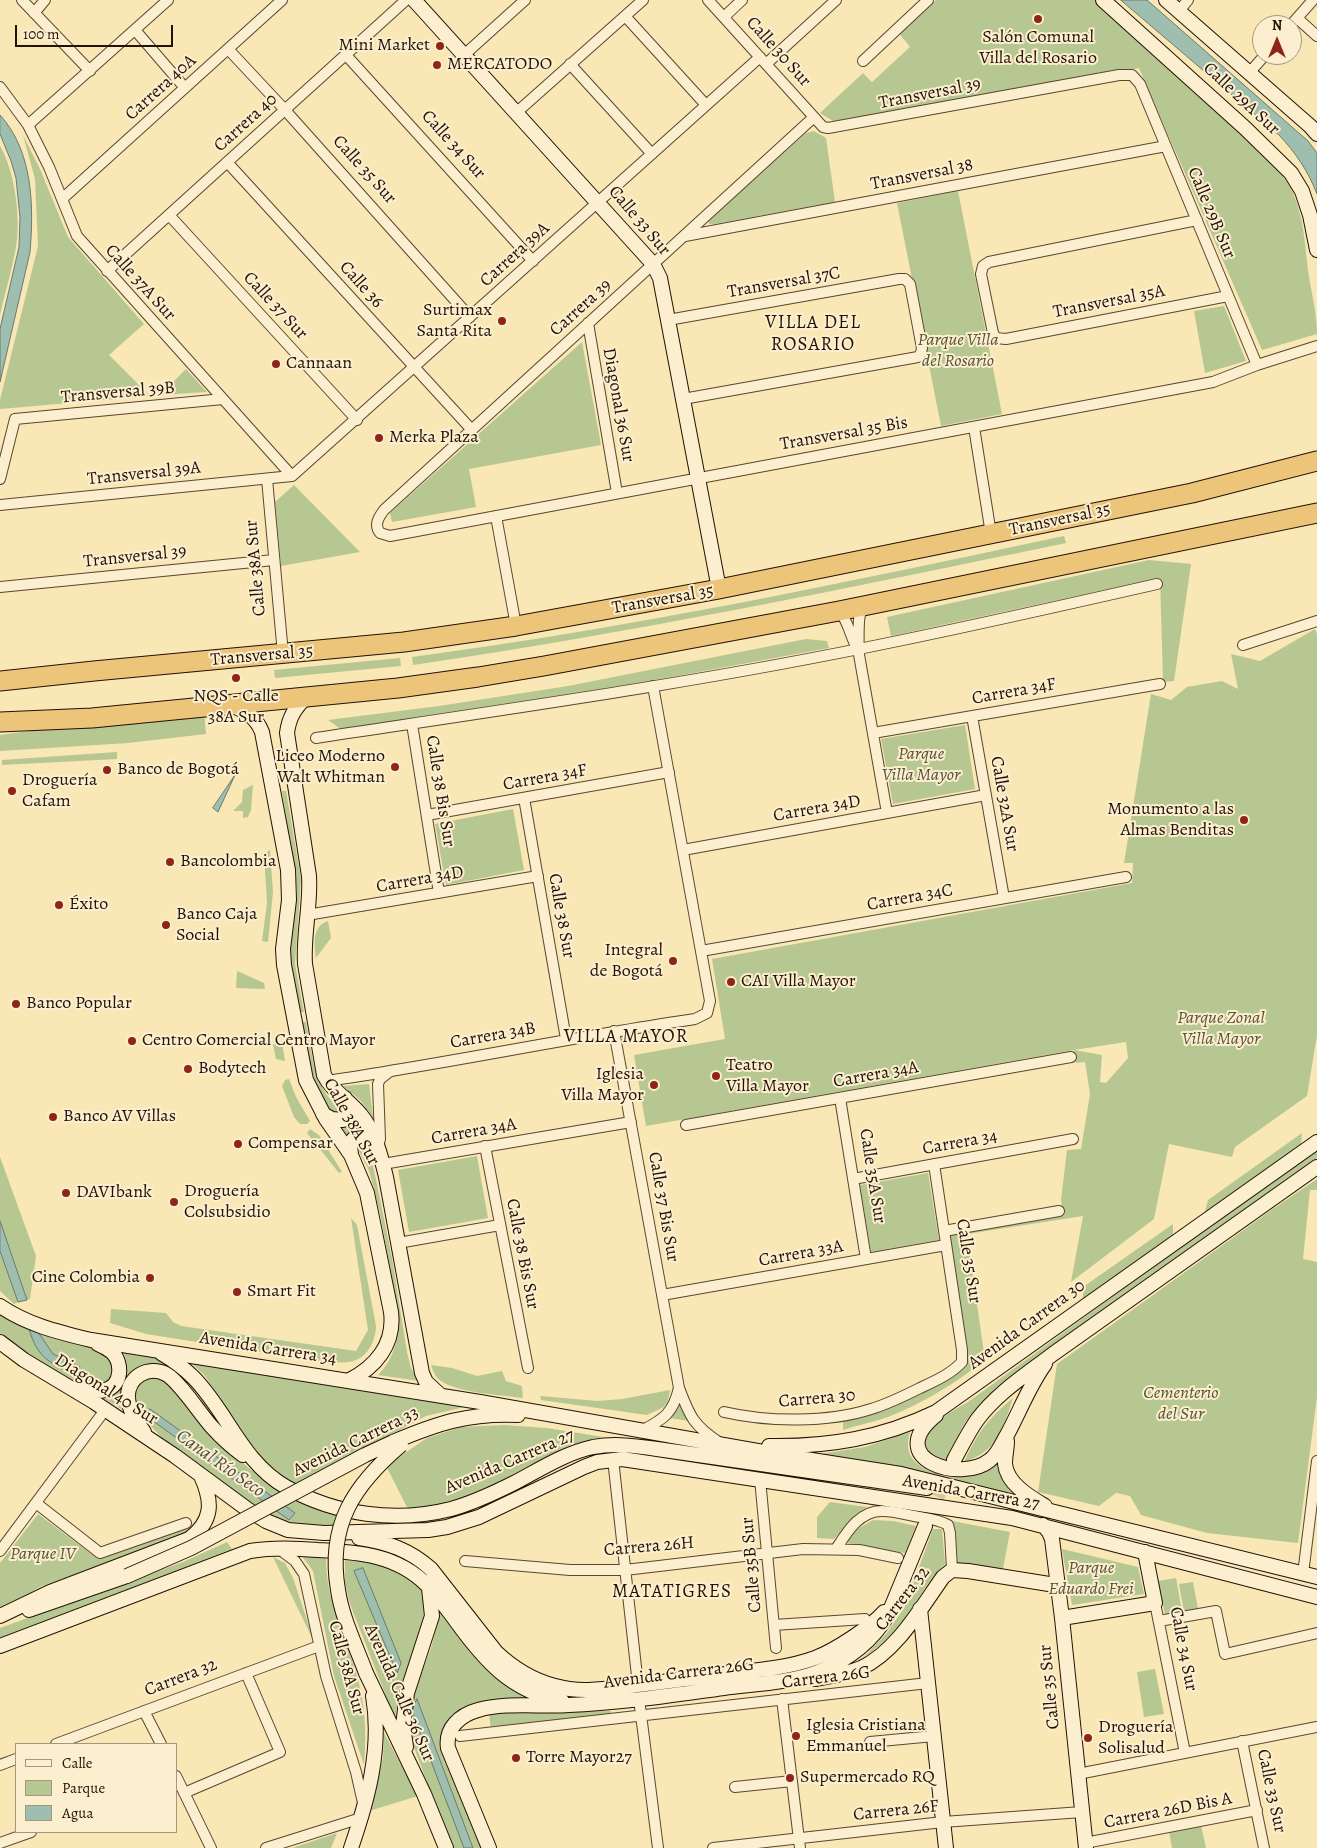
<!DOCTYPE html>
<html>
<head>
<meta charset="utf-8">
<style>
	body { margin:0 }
	#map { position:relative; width:1317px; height:1848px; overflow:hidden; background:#f9e7b5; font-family:Alegreya,serif }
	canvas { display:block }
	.legend { position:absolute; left:15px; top:1743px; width:162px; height:90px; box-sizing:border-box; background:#fbefcf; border:1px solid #a5967f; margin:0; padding:6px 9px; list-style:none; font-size:15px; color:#241106 }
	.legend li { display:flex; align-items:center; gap:10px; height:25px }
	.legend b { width:25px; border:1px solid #a5967f }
	.north { position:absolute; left:1252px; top:15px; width:50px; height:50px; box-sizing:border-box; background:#fbefcf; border:1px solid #a5967f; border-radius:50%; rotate:0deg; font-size:14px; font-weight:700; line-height:20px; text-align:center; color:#241106 }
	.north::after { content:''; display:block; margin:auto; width:18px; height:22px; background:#8f2418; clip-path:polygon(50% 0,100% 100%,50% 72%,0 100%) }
	.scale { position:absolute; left:15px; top:25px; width:158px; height:22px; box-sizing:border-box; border:2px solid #241106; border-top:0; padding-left:6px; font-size:15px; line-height:18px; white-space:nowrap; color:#241106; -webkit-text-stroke:4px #fbefcf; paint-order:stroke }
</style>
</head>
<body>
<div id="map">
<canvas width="1317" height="1848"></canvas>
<ul class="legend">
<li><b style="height:6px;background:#fbefcf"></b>Calle</li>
<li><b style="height:14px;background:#b7c792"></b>Parque</li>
<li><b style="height:14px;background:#9ebfb0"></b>Agua</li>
</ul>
<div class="north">N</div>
<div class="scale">100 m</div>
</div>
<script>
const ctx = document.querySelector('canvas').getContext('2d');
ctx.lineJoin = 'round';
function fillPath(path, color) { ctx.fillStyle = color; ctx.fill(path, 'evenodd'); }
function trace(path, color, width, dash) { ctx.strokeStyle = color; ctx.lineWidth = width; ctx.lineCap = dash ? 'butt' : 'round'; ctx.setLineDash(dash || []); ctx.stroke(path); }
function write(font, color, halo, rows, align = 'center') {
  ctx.font = font + ' Alegreya,serif'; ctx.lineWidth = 4; ctx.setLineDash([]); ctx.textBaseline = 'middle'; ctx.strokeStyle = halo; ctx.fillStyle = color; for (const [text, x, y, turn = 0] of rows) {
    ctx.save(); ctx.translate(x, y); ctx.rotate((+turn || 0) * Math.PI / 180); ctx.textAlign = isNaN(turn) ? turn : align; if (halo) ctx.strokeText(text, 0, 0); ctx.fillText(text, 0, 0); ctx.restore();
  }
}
fillPath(new Path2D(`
	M936 0H1095L1269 160C1279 172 1290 183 1295 198 1304 220 1305 246 1308 270 1311 292 1317 312 1317 334L1262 350 1139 68 844 120 833 121 820 113 863 73 872 82 910 47 899 33Z
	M814 131 826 138 835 202 715 224H709L708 220 806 133Z
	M23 135 40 169 68 237 144 324 109 355 150 396 0 409V400L38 246 35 179Z
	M0 146C15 172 21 218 16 247 12 270 5 293 0 315Z
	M958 191 1002 414 941 426 897 203Z
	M1224 306 1246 361 1205 373 1194 311Z
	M582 342 601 445 469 469 476 507 392 522 390 513Z
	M186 369 207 392 160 395Z
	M294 485 360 552 281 566 275 502Z
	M1064 536 1066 543C849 588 632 633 413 665L412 657C632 628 848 582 1064 536Z
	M1149 560 1191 564 1174 681 1163 682 1160 578 891 636 887 617Z
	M1315 629 1317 634V1035L1307 1096 1235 1147 1232 1157 1169 1144 1154 1219 1071 1282 1083 1216 967 1234 985 1360C956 1383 923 1403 888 1417 874 1422 858 1425 843 1430V1422L887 1409 963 1370 967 1359 966 1353 948 1233 1063 1213 1061 1200 1067 1150 1081 1149 1090 1094 1085 1062 1076 1063 1074 1050 646 1126 634 1055 725 1039 712 959 1132 883 1133 863H1124L1151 694 1171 700 1187 687 1222 681 1238 689 1231 654 1260 661ZM1126 1042 1128 1058 1106 1083 1100 1082 1102 1055 1074 1050Z
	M806 639 827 641 829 648 530 703 342 730 328 720 439 706 568 686Z
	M400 658 401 666 275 678 274 670Z
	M204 711 206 734 128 743 0 751V735L88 723Z
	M965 725 975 789 893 804 881 739Z
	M117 752V759L2 765V760Z
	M253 785 251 810 248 817 243 818V811H233L242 802 243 790Z
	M282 791H286L301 879 295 964 304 1012H300L290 956 297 896 296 880Z
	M513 809 524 870 446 885 435 824Z
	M270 850 273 892 268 942 262 941 267 903 264 854Z
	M328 921 331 938 316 958C314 944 312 926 328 921Z
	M237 971 264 983 265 989 236 988Z
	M302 1022H306C313 1055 312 1087 341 1109V1115H334C311 1085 309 1058 302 1022Z
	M282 1043 285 1061 276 1059 273 1044Z
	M289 1079 296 1097 310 1121 307 1124H300L294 1117 282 1086 285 1080Z
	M369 1084 373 1118 361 1101 343 1086Z
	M352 1114 363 1129 351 1132 345 1138 338 1127 342 1126Z
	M310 1129 319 1135 342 1172 339 1173 307 1133Z
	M1302 1133 1301 1144 1204 1215 1208 1200Z
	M356 1140 365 1141 374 1170 392 1258 407 1352 411 1368 419 1381 378 1375C390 1363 396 1348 398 1331 399 1314 395 1297 392 1281 386 1244 380 1207 369 1171 365 1160 357 1152 356 1140Z
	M1317 1148V1158L1112 1303 1043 1353 989 1396 966 1421 956 1439 948 1460C940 1459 932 1457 927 1450 916 1429 954 1410 968 1402Z
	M477 1156 488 1218 409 1232 398 1170Z
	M0 1157 36 1256 30 1299 27 1300 0 1221Z
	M928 1173 939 1240 871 1252 860 1185Z
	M1317 1179V1190H1310L1303 1259 1317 1262V1397L1298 1543 1207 1533 1141 1515 1130 1496 1116 1493 1099 1506 1038 1492 1057 1364 1270 1211Z
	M351 1218 357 1225 376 1326C376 1333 374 1339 371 1346 360 1365 345 1363 325 1362L146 1334 110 1323 111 1309 166 1313 173 1322 181 1326 356 1351 368 1330Z
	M1173 1224V1236L1083 1299V1287Z
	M0 1251 18 1302 14 1304 0 1291Z
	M0 1314 52 1338 101 1350C114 1357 114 1368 112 1381 108 1382 102 1386 98 1387 78 1390 17 1346 0 1333Z
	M124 1353 163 1359 200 1392 220 1429 168 1368C150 1362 134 1364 125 1383 121 1392 119 1399 121 1409L102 1397C123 1385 132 1379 124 1353Z
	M187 1359 469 1406 426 1416 294 1485 281 1477 258 1457 205 1376Z
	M431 1365 452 1368 477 1376 502 1371 506 1381 522 1386 523 1398C502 1395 458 1393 441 1381 435 1377 433 1371 431 1365Z
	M156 1376 169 1381 227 1449 250 1469 276 1486 337 1513 333 1527 293 1523 279 1519 249 1501 162 1438 138 1412 133 1399 138 1380Z
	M670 1390 668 1400 664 1407 647 1415 541 1400 540 1396 598 1401 622 1399Z
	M1013 1398C1003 1428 997 1452 964 1462 978 1432 987 1420 1013 1398Z
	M680 1404 684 1414 689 1421 670 1418Z
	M504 1425 547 1428 603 1437 568 1446 513 1476 474 1494 433 1506 408 1509 386 1466 427 1438 461 1427Z
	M910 1432C900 1463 928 1474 954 1475 961 1476 969 1476 977 1474 984 1471 990 1466 996 1462 1000 1478 1007 1487 1018 1500L813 1455 865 1447Z
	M830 1502 867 1507 851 1520 834 1539 817 1538V1517Z
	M38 1514 98 1559 188 1526 183 1537 42 1586 0 1609V1563Z
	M873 1520 893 1521 916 1526 905 1553 845 1543 859 1528Z
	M952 1521 1010 1532 1002 1574 954 1566Z
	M933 1529H942L945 1564C928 1579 919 1600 905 1618 893 1635 878 1647 862 1659L887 1633 904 1608Z
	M227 1542 232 1549 0 1639V1628L183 1562Z
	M1062 1549 1138 1567 1144 1594 1072 1605Z
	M302 1556 326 1557C326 1599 342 1630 355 1669 365 1700 367 1732 364 1765L334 1676 313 1571Z
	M273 1557 285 1563 293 1578 315 1644Z
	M345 1559H365L388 1565 421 1589 427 1600 426 1623 399 1695 395 1719 350 1604 345 1584Z
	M1176 1578 1182 1612 1165 1615 1158 1581Z
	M1193 1582 1198 1609 1184 1612 1179 1584Z
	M441 1610C470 1654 487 1679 537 1700L473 1704 458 1712 447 1724 441 1736 442 1751 481 1848H452L413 1745 409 1725 410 1708 415 1691 431 1648Z
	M1155 1669 1164 1714 1144 1717 1137 1672Z
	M611 1711V1716L491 1730 489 1713Z
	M384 1733 418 1796 369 1811 383 1758Z
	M1201 1825 1206 1848H1172L1169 1831Z
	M337 1833 331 1848H292Z`), '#b7c792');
const water = new Path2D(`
	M1121 0H1147L1308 141 1317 153V194C1308 171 1296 153 1279 135Z
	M0 115C33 151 34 206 30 252L0 382V329L19 247 20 217 16 178 11 161 0 134Z
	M235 775 218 812 213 808Z
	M0 1221 27 1300 18 1302 0 1251Z
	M29 1329 38 1332 53 1354 80 1367 77 1376C51 1363 38 1360 29 1329Z
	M150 1409 295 1513 289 1520 145 1415Z
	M363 1568 401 1663 397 1673 354 1571Z
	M417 1699 473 1848H464L412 1711Z`);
fillPath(water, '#9ebfb0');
trace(water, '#6d796c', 1);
trace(new Path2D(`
	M929 1516 954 1460`), '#d9c79b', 14, [14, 7]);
const street = new Path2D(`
	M22 0 90 71
	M708 0 823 127 828 128 1119 75H1132L1140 84 1257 365
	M1179 11 1188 0
	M34 13 45 0
	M625 16 706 105
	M724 17 742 0
	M1297 18 1317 36
	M1291 25 1313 0
	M135 30 185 88
	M228 49 285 110 470 317
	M346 55 533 261
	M464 55 525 0
	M863 61 928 0
	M570 64 652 154
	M766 64 836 0
	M1250 72 1265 55
	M0 87 28 125 49 167 77 236 292 476
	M517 112 643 0
	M814 117 384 510C378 518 374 525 380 533L390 536 1213 382 1257 365 1317 346
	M28 125 168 0
	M227 162 471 429
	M62 199 282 0
	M169 215 357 420
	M1197 220 989 262 983 266 981 274 993 333 996 338 1006 339 1228 296
	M685 236 1166 146
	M107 271 406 0
	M668 320 899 279H905L910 284 922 348 921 353 918 357 683 399
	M588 323 617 493
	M974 427 991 534
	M292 476 760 57
	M0 479 15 419 223 399
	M267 479 283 654
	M0 505 292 476
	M496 516 516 626
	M0 587 274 560
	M863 606C856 618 860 635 858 649L887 813
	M839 611C849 621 850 638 858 649
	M1243 645 1317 621
	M972 716 1004 898
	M412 724 439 893
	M873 733 1160 684
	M316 738C508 709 702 682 893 642 981 624 1069 604 1157 584
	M524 798 566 1039
	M427 815 669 772
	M683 850 986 795
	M307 915 538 876
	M701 951 1126 877
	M614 1031 679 1388C690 1417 694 1426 720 1443
	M327 1081C450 1063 572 1037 695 1019L707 1013 710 1001 653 686
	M840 1098 866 1259
	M686 1125 1071 1057
	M485 1146 528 1368
	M378 1147 380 1139 378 1084 380 1079 389 1072
	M383 1164 631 1122
	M853 1179 1073 1139
	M944 1231 1059 1211
	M398 1243 500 1225
	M662 1295 946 1245
	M724 1412C767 1422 828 1423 871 1409 888 1404 904 1396 920 1388 935 1381 951 1374 962 1362V1350L934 1164
	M643 1430C664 1419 673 1413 679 1388
	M613 1459 638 1685
	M760 1479 776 1648
	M36 1503 100 1553 186 1523
	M279 1549 295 1561 304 1574 326 1676 356 1772 363 1803
	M836 1549C847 1532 860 1510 883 1511 893 1511 904 1514 914 1516 925 1518 938 1519 948 1525L950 1533 952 1570
	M0 1551 105 1410
	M465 1561 570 1570H625L803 1549 859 1550 898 1558
	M1303 1574 1317 1461
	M1155 1603 1185 1753
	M1159 1621 1216 1611 1225 1654 1317 1633
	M774 1625 865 1619
	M639 1699 658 1848
	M782 1699 800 1848
	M144 1711 161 1744
	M460 1736 928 1683
	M1242 1741 1264 1848
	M870 1742 934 1736
	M56 1744 319 1646
	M0 1765 16 1759
	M1078 1774 1317 1727
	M176 1776 211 1848
	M735 1787 792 1781
	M184 1793 280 1752 246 1673
	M0 1843 31 1832
	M1085 1843 1257 1810
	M266 1848 361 1818
	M713 1848 943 1822 1082 1812`);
const secondary = new Path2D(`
	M414 0 653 264 660 278 719 589
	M1103 0 1245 128 1291 173 1302 191 1310 215 1317 250
	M1166 0 1310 126 1317 134
	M306 697C295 708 289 717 287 733L309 876C311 905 303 934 305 964L324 1075C332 1091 350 1101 361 1115 375 1132 381 1156 386 1177L422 1373 426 1382 440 1395
	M230 705C245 710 256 717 262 732L288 870 289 900 283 949 284 965 306 1080 326 1119 351 1155 367 1193 391 1312C395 1344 376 1367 348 1381
	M323 1114 332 1119 343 1120C350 1113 349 1107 345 1098
	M351 1155 350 1144C356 1133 364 1133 374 1138
	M0 1306C28 1325 58 1332 91 1340L480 1402 786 1456 901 1474 1317 1577
	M0 1342 24 1360 94 1402 175 1456 247 1509 266 1521 288 1530 324 1533 428 1530 447 1527 479 1517 584 1467 597 1462 622 1459 1012 1518 1317 1597
	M161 1353C173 1360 184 1368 194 1378 228 1413 242 1462 286 1487 336 1515 396 1523 451 1509 473 1503 494 1493 514 1483 539 1470 565 1453 593 1447 615 1443 636 1446 657 1449L927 1488
	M77 1389C86 1390 96 1393 105 1390 122 1386 123 1363 112 1352 108 1349 103 1346 98 1344
	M936 1415C882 1459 961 1484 990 1460 998 1454 1002 1443 1007 1435 1020 1411 1029 1386 1045 1364
	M144 1432C137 1422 129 1411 128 1398 127 1377 148 1365 166 1374 180 1382 200 1414 212 1427 221 1437 232 1447 243 1455
	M1007 1441C1007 1448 1005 1456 1005 1464 1007 1484 1030 1497 1045 1506
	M393 1442C438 1423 468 1413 518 1415
	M769 1446C829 1447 882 1438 936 1412L1317 1142
	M954 1460C961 1447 968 1433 977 1420 997 1393 1027 1374 1053 1354L1317 1167
	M1043 1525 1049 1532 1052 1539 1062 1618 1086 1848
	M359 1538C387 1542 410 1550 431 1569L496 1652C513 1668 532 1680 555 1686 582 1694 610 1688 638 1685 662 1682 686 1679 710 1676 744 1671 782 1670 815 1658 834 1651 871 1627 884 1612
	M920 1609 946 1848
	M29 1610 127 1576
	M0 1616 50 1592 189 1539C213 1521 213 1502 201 1476
	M1062 1618 1155 1603 1145 1552
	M0 1646 250 1551C273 1547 295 1548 318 1550 359 1552 397 1555 427 1585 438 1596 447 1609 456 1621 485 1661 511 1691 562 1701
	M366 1673 424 1794 446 1848
	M816 1679C831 1676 847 1674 861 1668 896 1652 921 1608 943 1577L952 1570 968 1571 1049 1584 1054 1586 1058 1590
	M406 1747 403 1726 407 1693 432 1616 429 1588
	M351 1848C368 1799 382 1748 373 1696
	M489 1848 448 1748C445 1728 460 1715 478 1710 504 1702 541 1707 569 1705 621 1703 672 1695 724 1688 754 1684 789 1683 818 1672 848 1660 873 1641 889 1613L925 1526`);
const highway = new Path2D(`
	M0 681 94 671 404 642 516 626 719 589 1192 493 1317 461
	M0 722 92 718 398 688 478 677 544 666 839 611 1317 513`);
trace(street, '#594632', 12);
trace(secondary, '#241106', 16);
trace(highway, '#241106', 21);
trace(street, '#fbefcf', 10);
trace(secondary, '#fbefcf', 14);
trace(highway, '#ecc47a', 19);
const secondaryBridge = new Path2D(`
	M127 1576 191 1548 365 1455 393 1442
	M366 1673C356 1646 342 1618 338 1590 327 1525 354 1485 401 1445`);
trace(secondaryBridge, '#241106', 16, []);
trace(secondaryBridge, '#fbefcf', 14);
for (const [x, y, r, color] of [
	[1038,19,5,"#8f2418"],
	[440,46,5,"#8f2418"],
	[437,65,5,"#8f2418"],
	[502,321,5,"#8f2418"],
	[276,364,5,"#8f2418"],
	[379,438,5,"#8f2418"],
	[236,678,5,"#8f2418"],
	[395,767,5,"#8f2418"],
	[107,770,5,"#8f2418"],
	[12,791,5,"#8f2418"],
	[1244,820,5,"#8f2418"],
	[170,862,5,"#8f2418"],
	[59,905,5,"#8f2418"],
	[166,925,5,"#8f2418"],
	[673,961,5,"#8f2418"],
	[731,982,5,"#8f2418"],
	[16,1004,5,"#8f2418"],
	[132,1041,5,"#8f2418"],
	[188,1069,5,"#8f2418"],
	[716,1076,5,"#8f2418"],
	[654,1085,5,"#8f2418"],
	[53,1117,5,"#8f2418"],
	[238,1144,5,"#8f2418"],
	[66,1193,5,"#8f2418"],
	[174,1202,5,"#8f2418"],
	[150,1278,5,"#8f2418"],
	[237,1292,5,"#8f2418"],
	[796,1736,5,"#8f2418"],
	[1088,1738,5,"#8f2418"],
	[516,1758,5,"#8f2418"],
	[790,1778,5,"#8f2418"]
]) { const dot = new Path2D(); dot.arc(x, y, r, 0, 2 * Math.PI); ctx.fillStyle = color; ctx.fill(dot); trace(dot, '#fbefcf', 2); }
write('18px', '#241106', '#fbefcf', [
	["Salón Comunal",1038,38,"center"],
	["Villa del Rosario",1038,59,"center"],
	["Mini Market",430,46,"right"],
	["MERCATODO",447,65],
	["Surtimax",492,311,"right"],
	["Santa Rita",492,332,"right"],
	["Cannaan",286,364],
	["Merka Plaza",389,438],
	["NQS - Calle",236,697,"center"],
	["38A Sur",236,718,"center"],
	["Liceo Moderno",385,757,"right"],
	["Walt Whitman",385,778,"right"],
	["Banco de Bogotá",117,770],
	["Droguería",22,781],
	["Cafam",22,802],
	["Monumento a las",1234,810,"right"],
	["Almas Benditas",1234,831,"right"],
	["Bancolombia",180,862],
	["Éxito",69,905],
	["Banco Caja",176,915],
	["Social",176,936],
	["Integral",663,951,"right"],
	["de Bogotá",663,972,"right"],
	["CAI Villa Mayor",741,982],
	["Banco Popular",26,1004],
	["Centro Comercial Centro Mayor",142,1041],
	["Teatro",726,1066],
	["Villa Mayor",726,1087],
	["Bodytech",198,1069],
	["Iglesia",644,1075,"right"],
	["Villa Mayor",644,1096,"right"],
	["Banco AV Villas",63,1117],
	["Compensar",248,1144],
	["Droguería",184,1192],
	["Colsubsidio",184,1213],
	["DAVIbank",76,1193],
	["Cine Colombia",140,1278,"right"],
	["Smart Fit",247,1292],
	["Iglesia Cristiana",806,1726],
	["Emmanuel",806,1747],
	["Droguería",1098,1728],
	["Solisalud",1098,1749],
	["Torre Mayor27",526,1758],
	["Supermercado RQ",800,1778]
], 'left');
write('18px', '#241106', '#fbefcf', [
	["Calle 30 Sur",778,52,48],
	["Carrera 40A",161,88,-42],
	["Transversal 39",930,94,-11],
	["Calle 29A Sur",1241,99,43],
	["Carrera 40",246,123,-42],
	["Calle 34 Sur",453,145,48],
	["Calle 35 Sur",364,170,48],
	["Transversal 38",922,175,-11],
	["Calle 29B Sur",1211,213,67],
	["Calle 33 Sur",639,221,50],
	["Carrera 39A",515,255,-42],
	["Calle 37A Sur",140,283,48],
	["Transversal 37C",784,283,-10],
	["Calle 36",361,285,48],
	["Transversal 35A",1109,302,-11],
	["Calle 37 Sur",275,306,47],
	["Carrera 39",581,308,-42],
	["Transversal 39B",118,393,-5],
	["Diagonal 36 Sur",618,405,80],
	["Transversal 35 Bis",844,434,-10],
	["Transversal 39A",144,474,-6],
	["Transversal 35",1060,520,-12],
	["Transversal 39",135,557,-6],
	["Calle 38A Sur",256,568,-95],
	["Transversal 35",663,600,-10],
	["Transversal 35",262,656,-5],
	["Carrera 34F",1014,692,-10],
	["Carrera 34F",545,778,-10],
	["Calle 38 Bis Sur",440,791,81],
	["Calle 32A Sur",1004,804,80],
	["Carrera 34D",817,809,-10],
	["Carrera 34D",420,880,-10],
	["Carrera 34C",910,898,-10],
	["Calle 38 Sur",561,916,80],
	["Carrera 34B",493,1036,-10],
	["Carrera 34A",876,1075,-10],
	["Calle 38A Sur",351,1122,61],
	["Carrera 34A",474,1132,-10],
	["Carrera 34",960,1143,-10],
	["Calle 35A Sur",872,1176,81],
	["Calle 37 Bis Sur",663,1207,80],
	["Calle 38 Bis Sur",522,1254,79],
	["Carrera 33A",801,1254,-10],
	["Calle 35 Sur",968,1261,81],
	["Avenida Carrera 30",1027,1325,-36],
	["Avenida Carrera 34",268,1349,9],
	["Diagonal 40 Sur",106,1390,32],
	["Carrera 30",817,1399,-5],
	["Avenida Carrera 33",356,1442,-26],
	["Avenida Carrera 27",510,1462,-23],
	["Avenida Carrera 27",971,1493,10],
	["Carrera 26H",649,1547,-5],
	["Calle 35B Sur",752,1565,-95],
	["Carrera 32",903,1599,-52],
	["Calle 34 Sur",1183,1649,79],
	["Calle 38A Sur",346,1668,75],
	["Avenida Carrera 26G",679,1674,-7],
	["Carrera 32",181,1678,-21],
	["Carrera 26G",826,1678,-7],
	["Calle 35 Sur",1050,1687,-96],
	["Avenida Calle 36 Sur",399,1693,66],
	["Calle 33 Sur",1271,1791,78],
	["Carrera 26F",896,1811,-6],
	["Carrera 26D Bis A",1168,1811,-11]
]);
write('italic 18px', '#575137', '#fbefcf', [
	["Parque Villa",958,341],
	["del Rosario",958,362],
	["Parque",921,755],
	["Villa Mayor",921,776],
	["Parque Zonal",1221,1019],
	["Villa Mayor",1221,1040],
	["Cementerio",1181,1394],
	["del Sur",1181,1415],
	["Parque IV",43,1555],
	["Parque",1091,1569],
	["Eduardo Frei",1091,1590]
]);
ctx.letterSpacing = '1px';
write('19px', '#241106', '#fbefcf', [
	["VILLA DEL",813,323],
	["ROSARIO",813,345],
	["VILLA MAYOR",626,1037],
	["MATATIGRES",672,1592]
]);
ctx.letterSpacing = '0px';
write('italic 19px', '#4f4e42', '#fbefcf', [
	["Canal Río Seco",220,1464,35]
]);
</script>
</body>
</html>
